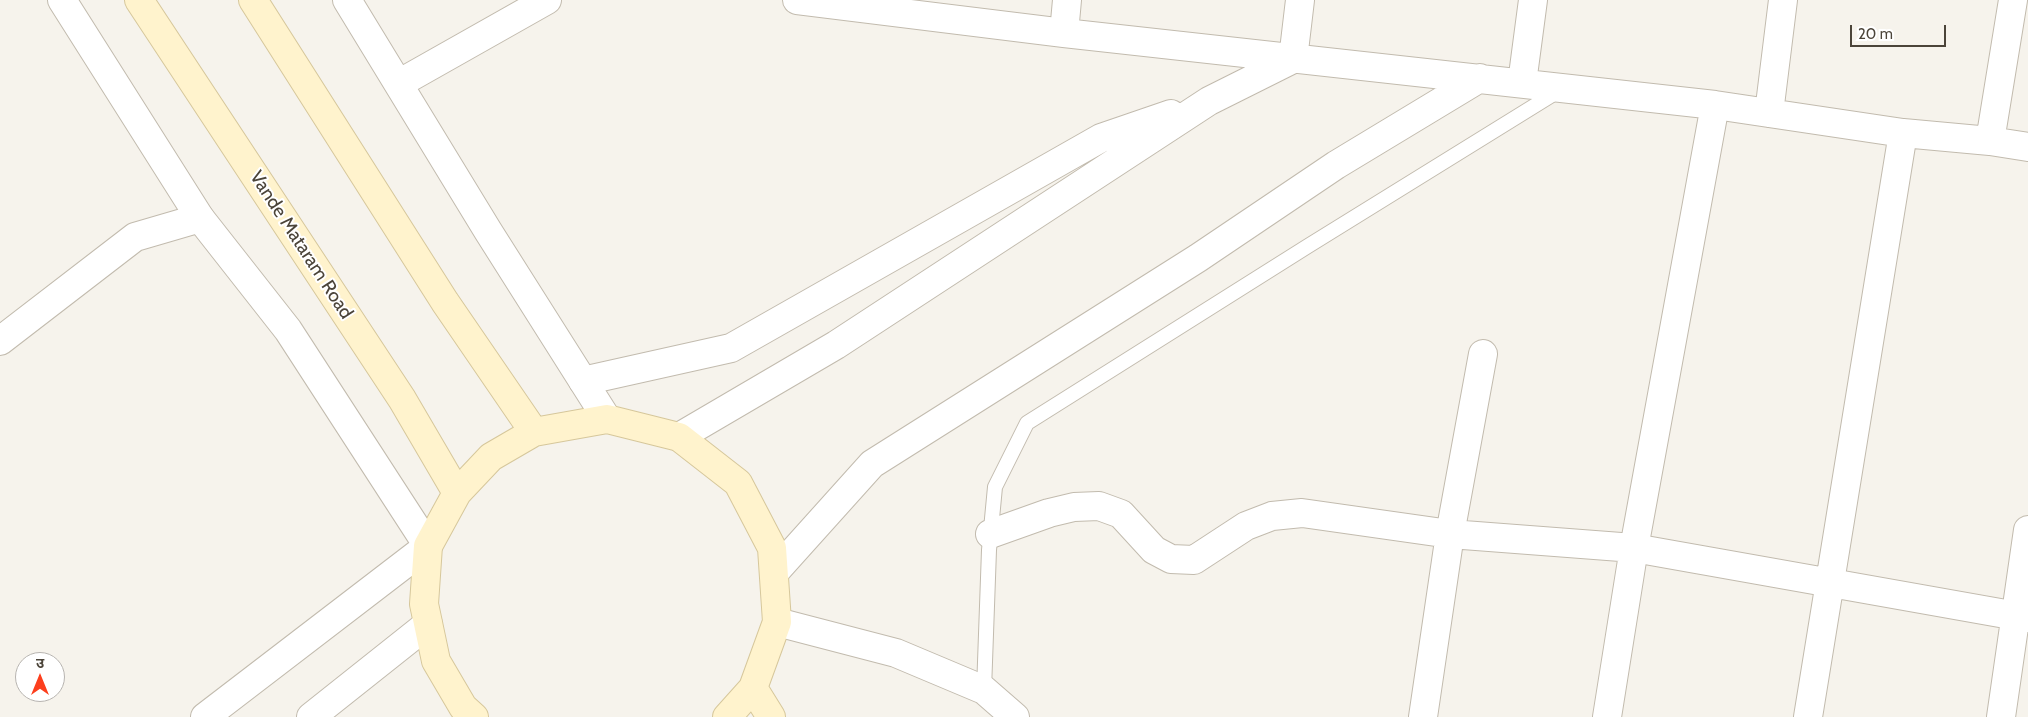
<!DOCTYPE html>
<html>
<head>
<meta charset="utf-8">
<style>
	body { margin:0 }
	#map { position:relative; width:2028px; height:717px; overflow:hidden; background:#f6f3ec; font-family:Cabin,"Noto Sans Devanagari",sans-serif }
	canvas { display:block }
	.north { position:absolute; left:15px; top:652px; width:50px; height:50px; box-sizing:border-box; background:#fff; border:1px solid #b7b4b0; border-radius:50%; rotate:0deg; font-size:14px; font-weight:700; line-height:20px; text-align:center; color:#4b4439 }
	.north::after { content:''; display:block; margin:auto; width:18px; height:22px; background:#fc3f1d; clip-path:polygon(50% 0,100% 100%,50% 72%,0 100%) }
	.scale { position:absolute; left:1850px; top:25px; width:96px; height:22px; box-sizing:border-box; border:2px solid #4b4439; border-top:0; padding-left:6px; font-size:15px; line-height:18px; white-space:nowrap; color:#4b4439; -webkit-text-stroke:4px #fff; paint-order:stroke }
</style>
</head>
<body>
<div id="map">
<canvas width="2028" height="717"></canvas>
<div class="north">उ</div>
<div class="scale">20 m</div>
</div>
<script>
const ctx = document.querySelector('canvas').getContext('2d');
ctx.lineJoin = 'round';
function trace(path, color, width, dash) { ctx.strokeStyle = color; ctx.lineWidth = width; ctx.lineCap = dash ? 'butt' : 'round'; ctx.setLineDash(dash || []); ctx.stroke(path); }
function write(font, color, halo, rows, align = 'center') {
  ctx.font = font + ' Cabin,sans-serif'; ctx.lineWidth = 4; ctx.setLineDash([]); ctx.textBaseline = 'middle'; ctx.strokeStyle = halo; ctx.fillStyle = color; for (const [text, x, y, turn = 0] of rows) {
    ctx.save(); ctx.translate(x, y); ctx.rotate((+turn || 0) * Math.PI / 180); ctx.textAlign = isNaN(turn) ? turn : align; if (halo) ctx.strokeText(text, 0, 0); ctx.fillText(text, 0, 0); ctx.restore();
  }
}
const service = new Path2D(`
	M984 690 989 550 995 487 1027 423 1308 246 1560 90`);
const minor = new Path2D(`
	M797 0 1064 33 1715 105 1903 133 1990 141 2028 147
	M1064 33 1067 0
	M1293 59 1300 0
	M400 83 547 0
	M1522 83 1533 0
	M1769 113 1783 0
	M1990 141 2013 0
	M0 341 135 237 200 218
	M583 381 731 348 1101 138 1171 114
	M679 437 836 345 1209 101 1293 59
	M990 534 1049 513 1074 507 1099 506 1121 514 1154 550 1171 559 1194 560 1246 526 1272 516 1302 513 1450 534 1634 548 2028 618
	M774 573 872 464 1198 258 1336 165 1480 78
	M205 717 428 546
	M1423 717 1450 534 1483 354
	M1607 717 1634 548 1715 105
	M1808 717 1903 133
	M2001 717 2028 530`);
const tertiary = new Path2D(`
	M62 0 200 218 288 330 428 546
	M347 0 488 231 607 419
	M777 622 896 653 984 690 1015 717
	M311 717 428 624`);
const secondary = new Path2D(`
	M139 0 402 399 457 493
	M253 0 445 302 534 432
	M753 688 771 717
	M474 717 463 707 436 661 424 604 428 546 457 493 491 457 534 432 607 419 679 437 738 483 772 548 777 622 753 688 727 717`);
trace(service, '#c2bbae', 16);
trace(minor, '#c2bbae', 30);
trace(tertiary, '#c2bbae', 30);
trace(secondary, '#d6c79b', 30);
trace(service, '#fff', 14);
trace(minor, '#fff', 28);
trace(tertiary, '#fff', 28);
trace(secondary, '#fff3cd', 28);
write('19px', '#4b4439', '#fff', [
	["Vande Mataram Road",301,245,57]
]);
</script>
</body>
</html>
